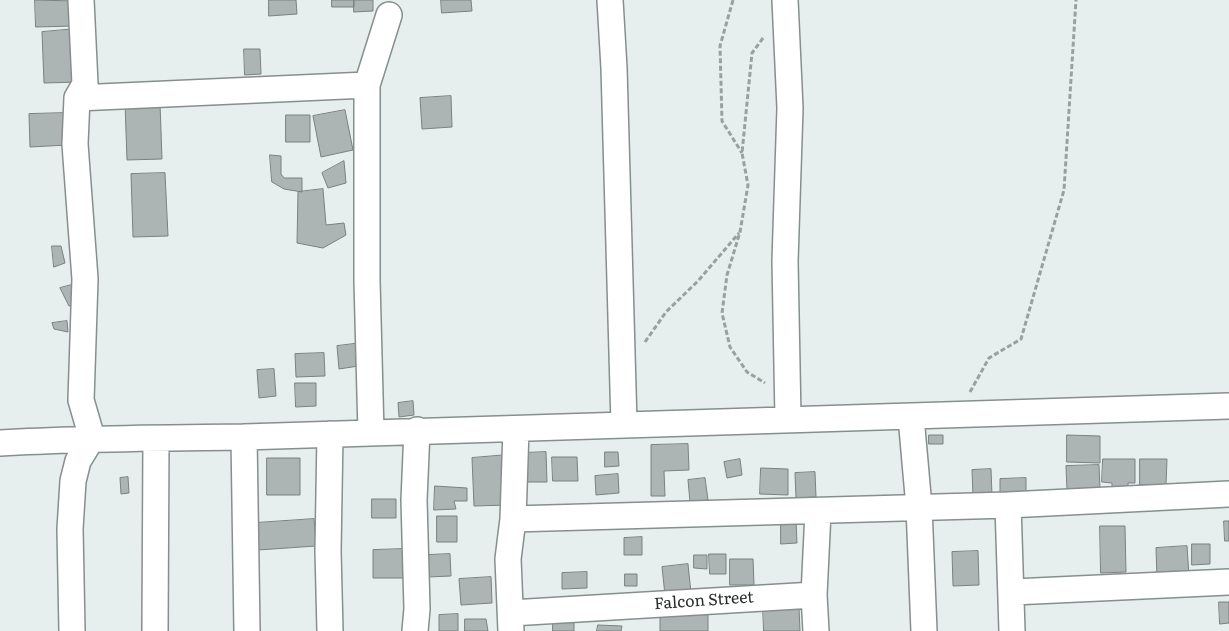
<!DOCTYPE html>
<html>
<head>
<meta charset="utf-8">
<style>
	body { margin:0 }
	canvas { display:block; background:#e7efee }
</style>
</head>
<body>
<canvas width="1229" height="631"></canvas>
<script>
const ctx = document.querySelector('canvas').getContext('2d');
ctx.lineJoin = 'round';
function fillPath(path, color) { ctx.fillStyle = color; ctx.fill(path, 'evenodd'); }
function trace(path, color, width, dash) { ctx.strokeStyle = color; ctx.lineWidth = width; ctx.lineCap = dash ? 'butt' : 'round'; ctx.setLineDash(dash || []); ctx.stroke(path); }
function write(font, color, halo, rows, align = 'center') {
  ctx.font = font + ' Literata,serif'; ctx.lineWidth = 4; ctx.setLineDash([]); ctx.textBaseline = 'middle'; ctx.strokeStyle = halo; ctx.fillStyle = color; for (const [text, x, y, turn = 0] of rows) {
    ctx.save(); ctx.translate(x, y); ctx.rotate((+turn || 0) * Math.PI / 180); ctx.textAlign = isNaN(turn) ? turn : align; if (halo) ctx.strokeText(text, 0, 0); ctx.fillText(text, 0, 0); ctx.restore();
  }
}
const building = new Path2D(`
	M35 0 74 1 75 26 36 27Z
	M269 0H296L297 14 269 16Z
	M332 0H354V7H332Z
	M354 0H373V11L354 12Z
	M441 0H471L472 11 442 13Z
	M76 29 81 82 44 83 42 32Z
	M244 49H260L261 74 245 75Z
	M451 96 452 127 422 129 420 98Z
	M160 103 162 159 127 160 125 104Z
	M345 110 353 150 321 157 313 116Z
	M65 113 67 145 30 147 29 114Z
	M286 115H310V142H286Z
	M270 155 281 156V174L284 178H302V192L284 189 272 182Z
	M344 161 346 183 328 188 322 173Z
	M165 173 168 236 133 237 131 174Z
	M323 189 326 225 344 223 346 235 323 248 297 243 298 192Z
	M52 246H61L65 263 54 267Z
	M79 283V305L69 306 60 288Z
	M67 321 68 332 54 329 52 323Z
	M362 343 365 365 339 369 337 346Z
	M324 353 325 376 296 377 295 354Z
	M274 369 276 396 259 398 257 370Z
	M295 383H316V406L296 407Z
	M413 401 414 415 399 417 398 403Z
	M929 435H943V444H929Z
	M1067 435 1100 436V463L1067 462Z
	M688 444 689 470 664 471 665 496H651V445Z
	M546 452 547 482H524L523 453Z
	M605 452H618L619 466 605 467Z
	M507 455 508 505 474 506 472 458Z
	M552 457H577L578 481H553Z
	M267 458H300V495H267Z
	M740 459 742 475 727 478 724 462Z
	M1103 459H1135V483H1128V492H1112V483L1102 482Z
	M1140 459H1167L1166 485H1140Z
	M1099 465 1100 490H1067L1066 466Z
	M761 468 788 469V495L760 494Z
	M991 469 992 495 973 496 972 470Z
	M815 472 816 497 796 498 795 473Z
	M618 474 619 493 596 495 595 476Z
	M128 477 129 493 121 494 120 478Z
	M705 478 708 500 690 502 688 480Z
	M1026 478V493H1000V479Z
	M435 486 467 488V501H454L456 509 434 510Z
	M372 499H396V518H372Z
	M437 516H457V542H437Z
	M314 519 316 546 258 550 255 523Z
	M781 520H796L797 543 781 544Z
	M1224 521H1229V541H1225Z
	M1100 526H1125L1126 572 1101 573Z
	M642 537V555H624V538Z
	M1192 544H1210V564L1192 565Z
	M1187 546 1189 576 1157 578 1156 548Z
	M403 549V578H373V550Z
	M978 551 979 585 953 586 952 552Z
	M450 554 451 576 428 577V555Z
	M709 554H726V574H710Z
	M694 555H707V569L694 568Z
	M730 559H753L754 585H730Z
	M688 564 691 593 665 595 662 567Z
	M587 572V588L562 589V573Z
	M625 574H637V586H625Z
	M491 577 492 603 461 605 459 579Z
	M1219 602H1229V623L1220 624Z
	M763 608H799L800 631H764Z
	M458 614V631H439V615Z
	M708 615V631H660V616Z
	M465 619H486L488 631H465Z
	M553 620H574V631H553Z
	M598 625 622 626 621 631H597Z`);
fillPath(building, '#acb5b4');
trace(building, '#7a8180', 1);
const minor = new Path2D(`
	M610 0 614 68 624 424
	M785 0 790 108 785 261 788 419
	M77 98 367 85
	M911 417 919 507 924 631
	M371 433 367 281V85L389 15
	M244 437 247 631
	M0 443C81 438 162 438 244 437L1229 406
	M1008 505 1012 631
	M513 519 1008 505 1229 494
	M1013 592 1229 582
	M511 613 814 595
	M72 631 70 529 73 481 78 461 92 438 81 400 85 279 75 144 77 98 85 84 81 0
	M155 631 156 439
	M330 631 328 551 330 434
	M415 631 417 609 414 500 417 430
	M511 631 508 559 513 519 516 429
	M816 631 814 595 818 512`);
trace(minor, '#878f8e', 28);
trace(new Path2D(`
	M733 0 720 46 722 121 742 153
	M763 38 752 53 742 153 748 185 740 232 727 275 722 313 730 347 747 372 765 383
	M645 342 666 312 698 281 739 233
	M970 392 989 358 1021 339 1064 190 1076 0`), '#9aa09f', 3, [5, 2.5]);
trace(minor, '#fff', 25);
write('16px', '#2a2d2d', '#fff', [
	["Falcon Street",704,601,-4]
]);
</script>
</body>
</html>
